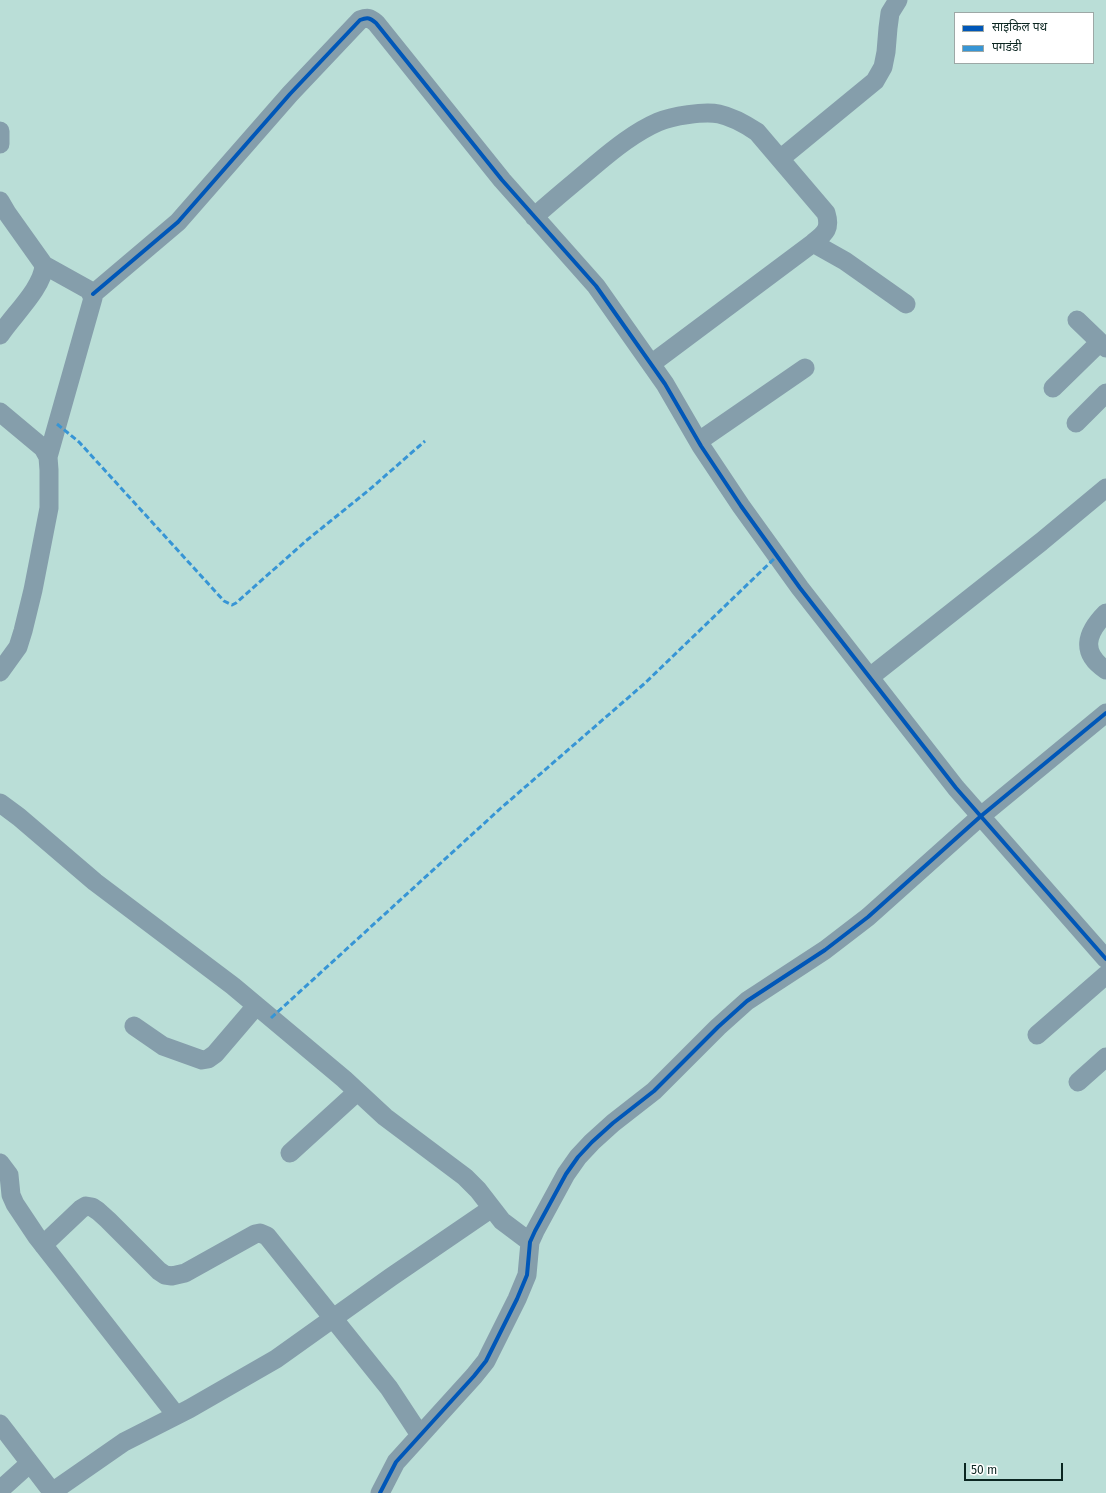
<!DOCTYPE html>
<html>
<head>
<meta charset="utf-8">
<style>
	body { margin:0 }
	#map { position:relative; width:1106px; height:1493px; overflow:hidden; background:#baded7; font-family:"Fira Sans","Noto Sans Devanagari",sans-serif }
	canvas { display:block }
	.legend { position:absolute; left:954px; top:12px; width:140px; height:52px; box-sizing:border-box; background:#fff; border:1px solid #9da8a6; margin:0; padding:5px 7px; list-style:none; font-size:12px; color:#0b2621 }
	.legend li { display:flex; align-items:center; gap:8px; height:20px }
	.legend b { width:20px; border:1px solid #9da8a6 }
	.scale { position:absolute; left:964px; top:1463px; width:99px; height:18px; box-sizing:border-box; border:2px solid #0b2621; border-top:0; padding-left:5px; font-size:12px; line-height:14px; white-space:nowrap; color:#0b2621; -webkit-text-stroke:3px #fff; paint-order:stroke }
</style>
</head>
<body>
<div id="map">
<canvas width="1106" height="1493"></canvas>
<ul class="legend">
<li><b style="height:5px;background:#0057b8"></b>साइकिल पथ</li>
<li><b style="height:5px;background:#3795d5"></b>पगडंडी</li>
</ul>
<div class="scale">50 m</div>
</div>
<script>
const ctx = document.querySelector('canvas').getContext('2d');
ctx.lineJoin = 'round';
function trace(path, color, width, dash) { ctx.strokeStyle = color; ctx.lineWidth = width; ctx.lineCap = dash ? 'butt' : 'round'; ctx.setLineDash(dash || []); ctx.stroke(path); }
trace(new Path2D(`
	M0 131V144
	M780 159 875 81 883 67 886 52 888 28 890 13 898 0
	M0 201 7 213 44 265C43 288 13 315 0 335
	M534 217C554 199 575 182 595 165 614 149 635 132 658 122 672 116 704 111 719 114 733 117 745 124 757 132L826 213C831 229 825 233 813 243
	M44 265 89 290 93 298 48 457
	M93 294 178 222 290 94 360 20C368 17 370 18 376 23L502 180 596 286 665 384 701 446 741 506 800 588 956 788 1106 959
	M1077 320 1106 348
	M651 364 813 243 845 261 906 304
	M1053 388 1100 342
	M0 412 43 448 48 457 49 470V508L33 590 23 631 18 647 0 672
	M1076 423 1106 393
	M699 441 805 368
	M1106 613C1086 633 1080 653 1106 670
	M870 677 1041 542 1106 488
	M0 803 19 817 95 882 233 986 344 1079 385 1117 465 1177 478 1190 502 1221 530 1242
	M134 1026 163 1046 202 1060 208 1059 215 1054 256 1006
	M1037 1035 1106 975
	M1078 1082 1106 1057
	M290 1153 357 1092
	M0 1163 9 1175 11 1195 15 1204 37 1237 176 1415
	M43 1245 81 1209 86 1206 92 1207 98 1211 108 1220 159 1271 165 1275 172 1276 185 1273 255 1234 260 1233 267 1236 389 1388 420 1435
	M0 1424 53 1493
	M0 1490 30 1463
	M52 1492 124 1442 189 1409 276 1359 391 1277 492 1208
	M380 1493 396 1462 474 1376 486 1361 517 1299 527 1275 530 1242 535 1231 566 1174 578 1157 592 1142 613 1123 654 1091 718 1027 747 1001 825 950 868 917 981 816 1106 713`), '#859eab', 19);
trace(new Path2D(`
	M57 424 79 442 224 601 232 605 236 603 307 540 369 490 425 441
	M271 1018 501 808 644 684 777 556`), '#3795d5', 3, [6, 3]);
trace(new Path2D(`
	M93 294 178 222 290 94 360 20C368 17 370 18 376 23L502 180 596 286 665 384 701 446 741 506 800 588 956 788 1106 959
	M380 1493 396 1462 474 1376 486 1361 517 1299 527 1275 530 1242 535 1231 566 1174 578 1157 592 1142 613 1123 654 1091 718 1027 747 1001 825 950 868 917 981 816 1106 713`), '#0057b8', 4);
</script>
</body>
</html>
